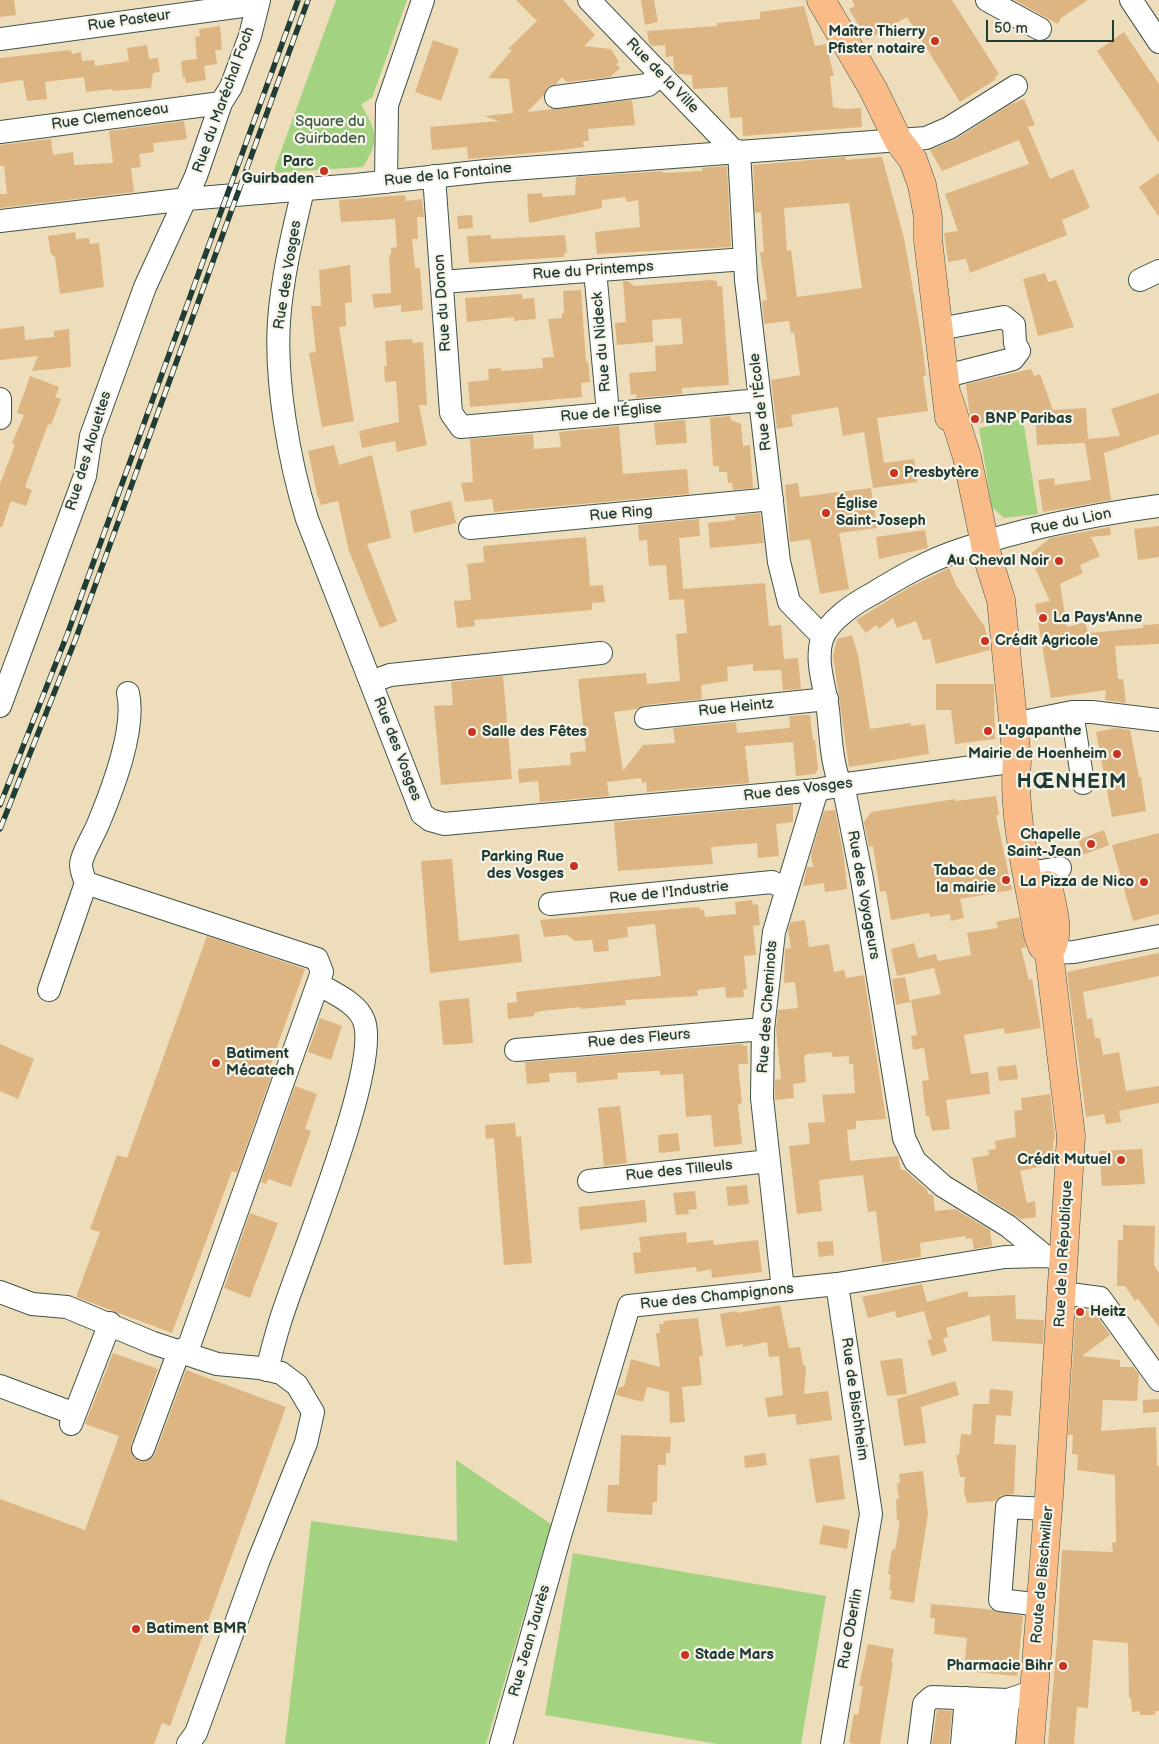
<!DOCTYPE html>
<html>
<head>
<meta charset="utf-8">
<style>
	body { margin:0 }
	#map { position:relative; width:1159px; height:1744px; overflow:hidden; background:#edb; font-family:"Balsamiq Sans",sans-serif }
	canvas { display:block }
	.scale { position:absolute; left:986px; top:20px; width:128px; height:22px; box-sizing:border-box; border:2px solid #1f3d34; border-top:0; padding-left:6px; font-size:15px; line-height:18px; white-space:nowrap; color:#1f3d34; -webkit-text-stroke:4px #f7f3e8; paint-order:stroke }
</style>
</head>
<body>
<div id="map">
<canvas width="1159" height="1744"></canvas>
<div class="scale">50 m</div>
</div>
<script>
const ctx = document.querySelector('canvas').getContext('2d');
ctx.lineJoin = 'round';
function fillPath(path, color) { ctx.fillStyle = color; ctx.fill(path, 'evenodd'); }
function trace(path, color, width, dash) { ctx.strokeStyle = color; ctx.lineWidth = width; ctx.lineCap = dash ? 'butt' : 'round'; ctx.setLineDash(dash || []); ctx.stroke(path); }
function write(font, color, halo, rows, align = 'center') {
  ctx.font = font + ' "Balsamiq Sans",sans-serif'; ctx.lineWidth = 4.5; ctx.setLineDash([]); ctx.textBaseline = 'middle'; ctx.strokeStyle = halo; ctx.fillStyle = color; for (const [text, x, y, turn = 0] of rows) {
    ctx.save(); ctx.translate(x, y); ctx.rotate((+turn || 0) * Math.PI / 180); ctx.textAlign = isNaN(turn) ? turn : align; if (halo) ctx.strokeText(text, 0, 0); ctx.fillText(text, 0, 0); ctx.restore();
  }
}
fillPath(new Path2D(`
	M336 0H407L372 98 361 104C376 132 381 139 363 167L273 173Z
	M1023 419 1038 514 1004 518 992 507 979 428Z
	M456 1460 551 1524 486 1744H285L311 1521 457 1541Z
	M573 1553 826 1596 801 1744H718L545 1715Z`), '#a3d381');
fillPath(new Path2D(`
	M0 0H14L16 15 0 17Z
	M516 0H563L595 35 584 46 611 49 619 62 616 64 620 68 610 77 567 82 562 77 556 84 548 87 543 96 527 112 632 100 635 125 588 129 589 141H583L584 147 554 151 468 159 467 147 432 150 430 127 499 121 484 116 513 113 509 79 488 78 512 50 508 49 537 21Z
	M641 0H654L658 22 645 25Z
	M852 0H952L999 74 995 77 996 79 960 102 907 17 867 40 849 9 855 6Z
	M1014 0H1088L1061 18 1058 24Z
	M804 6 815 46 826 44 834 76H830L833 107 845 109 861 108 862 127 743 136 742 117 730 118 727 87 693 89 692 75 678 74 674 69 673 56 666 57 665 45 652 46 649 43 647 31 717 26V23L760 19V12Z
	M220 26 222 50H215L217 64 204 66 206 80 186 83 185 77 183 78 181 61 197 59 195 37 200 36 199 29Z
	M1124 32 1159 84V143L1097 51Z
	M433 40 459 49 441 101 415 92Z
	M147 45 149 59 158 58 160 72 153 73 151 88 113 91 112 89 86 92 84 77 45 82 47 99 27 101 23 80 0 83V58L71 50 72 54 81 52 82 61 94 60 95 66 129 61 127 48Z
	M1024 99 1035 125 1028 127 1050 179 1073 169 1090 208 1062 220 1067 235 970 273 966 259 948 262 944 233 958 231 945 194 1029 164 1019 140 942 171 930 150 956 139 1011 104Z
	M184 121 187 139 153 143 154 152 139 154 141 167 131 168 134 192 0 208V194H7L4 166H0V145L51 139 53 155 73 152 74 165 113 163 109 131Z
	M846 157V160L882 157 904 238 921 335 926 376H923L928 411 877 418 884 463 914 459 917 482 873 488 864 432 843 436 838 407 791 415 793 426 777 429 771 380 800 375 794 332 791 333 789 321 764 324 762 301 767 300 760 252H764L761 212 755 213 753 165ZM849 203 862 288 797 297 791 250 787 251 784 208Z
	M727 166 731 247 597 254 595 232 640 227 638 200 627 202 625 197 602 200V208L529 223 527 194 542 193 543 197 575 195 576 177 663 171V173L702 171V168Z
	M1159 173V217L1139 187Z
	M405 195 406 201 422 199 424 217H417L418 239H412L415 268H420L423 310 401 312V305L374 308 372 294 391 293 389 255H391V248L397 247 395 219 341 222 339 200Z
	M472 215 473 228 458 229 457 216Z
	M75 232 76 239 89 238 90 244 99 243 104 287 60 294 55 257 51 254 48 236Z
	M491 235V239L565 235 567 253H564V257L469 263 467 236Z
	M350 265 352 302 345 303 346 326 339 327 354 421 322 427 309 353 316 352 311 306H321L319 270Z
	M1045 273 1048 282 1056 280 1074 327 1038 336 1023 279Z
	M711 280 717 281V286H722L729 385 682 388V394L636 398V394L631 395 629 373 656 371 655 346 683 344 681 318 652 320 653 342 617 345 615 323 626 322 623 281H628L634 286Z
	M581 290 586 362 588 361 590 382 581 383 582 397 470 407 468 382 489 380 488 369 501 368V371L543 368 542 358 554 357 548 319 562 318V313H564L563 291Z
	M522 294V299L534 298 536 319 514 321V317L467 322 465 298Z
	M24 326 25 340 54 337V331L69 329 71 367 32 371 38 356 0 360V329Z
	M412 339 413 343 423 342 427 405H419L427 445 397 452 395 441 362 448 359 431 399 422 396 381 385 382 384 366H387L385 341Z
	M1031 369 1034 376 1040 374 1053 410 1086 408 1088 439 1120 436 1111 409 1159 393V434L1104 453 1111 500 1043 512 1038 480 1054 478 1055 485 1091 480 1085 443 1037 445 1036 427 1030 411 973 425 969 410 966 384Z
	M30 376 59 387 55 397 61 399 51 425 48 424 25 487 32 490 26 506 11 501 2 527H0V484L15 445 12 443 24 415 17 413Z
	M730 416 731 420 741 424 743 446 750 445 753 488 733 490 732 483H728L727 472H719V466H713L710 418Z
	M685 420 687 443 656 445 654 423Z
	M619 426 623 474 687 469 689 494 494 512 492 499 465 502 461 483 473 482 470 439 533 434 534 449 561 447 559 432Z
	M334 445 339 465 372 455 391 538 367 544 397 621 380 628 349 551 338 501 321 505 317 494 308 451Z
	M798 483 800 497 871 488 877 528 839 533 849 589 820 594 810 539 790 542 785 485Z
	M451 501 456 523 414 533 410 511Z
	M760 513 764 543 710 548 708 523 735 520V516Z
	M699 519 700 536 679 538 684 599 669 600 666 565 649 566 647 540 639 541 638 525Z
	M1159 526V557L1138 560 1134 529Z
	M1110 527 1111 535 1091 537 1100 556 1080 565 1083 573 1060 584 1067 627 1085 622 1088 633 1143 628V625L1159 624V644L1115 646 1118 679H1123L1126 703 1105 700 1106 690 1051 698 1035 604 1050 601 1029 555 1050 538Z
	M925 530 928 548 879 559 876 537Z
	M586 537 590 586 603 585 605 602 592 603V610L474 620 475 626 457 628 454 601 471 600 467 564 484 562 483 546Z
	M949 568 956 585 985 627 990 650 936 664 930 639 923 640 916 621 897 628 893 618 879 629 876 625 866 633 856 620 910 587Z
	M765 583 769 626 781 625 784 659 798 658 801 689 783 690 781 670 753 671V664L727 667 728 681 701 685 702 699 645 705 636 709 614 712 623 771 643 745 675 743 673 728 736 722 737 733 777 729 790 728 789 716 803 715H810L813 740H815L818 769 815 774 796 776 793 742 745 746 749 783 647 792 646 782 642 783 641 778 607 782 609 796 540 802 538 781 519 783 518 769 571 765 570 753 586 751 578 679 646 673 647 684 680 681 676 634 687 633 683 589Z
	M852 635 858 655 870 729 911 723V726L925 724 929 754 849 767 833 656 837 639Z
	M503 676 512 779 441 785 434 706 453 705 451 682Z
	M936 684H994L995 739 955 744 951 710H936Z
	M1116 728 1130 730 1139 777H1141L1146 811 1112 817 1096 732Z
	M996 796 999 815H996L1012 890 960 899 964 918 951 921 950 914 930 917 929 913 891 920 886 891 880 892 873 846 869 847 864 822 871 812 955 799V801Z
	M793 805V822L776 824 779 856 758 858 757 843 711 847 713 864 618 871 614 822Z
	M835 810 844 858 847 889 825 892 824 883 803 886 807 867H813L811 854 824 811Z
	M1104 830 1109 845 1083 855 1078 840Z
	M1159 833V914L1133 921 1112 845Z
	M452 859 459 941 519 934 522 962 430 973 421 861Z
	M752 900 753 905 758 904 760 925 753 926 756 955 744 956 747 989H743L744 997 726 998 725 987 697 990 698 996 625 1000 626 1005 581 1009V1007L541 1011 534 1013V1016L508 1019 507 1003 517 1002 516 992 661 976 655 924 627 927 628 937 608 940 609 951 594 952 592 940 575 941 567 935 544 937 540 920 699 907 700 910H704L705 917 736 914 735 902Z
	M1019 917 1026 948H1021L1029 980 1032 979 1041 1028 1005 1034 1004 1028 964 1035 971 1074 988 1072 990 1094 946 1100 950 1129 932 1131 929 1116H926L922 1081 929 1080 924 1048 913 1050 911 1036 917 1035 911 1000 941 994 934 968 897 976 891 949 914 943 918 958 936 954 938 961 971 955 967 933 998 928 996 922Z
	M805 920 809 947 829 944 834 972 844 970 846 978 864 975 886 1119 856 1121V1129L847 1130 850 1161 898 1156 901 1170H905L927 1190 928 1194 933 1195 935 1211 955 1209 990 1230 992 1246 974 1249 972 1238 966 1239 965 1236 920 1243 921 1257 882 1263 876 1211 868 1212 863 1175 819 1180 822 1211 797 1214 789 1146 810 1144 808 1123 825 1122 822 1095 855 1093 853 1064H849V1056L833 1057 831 1052 808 1054 804 1056 806 1082 793 1084 794 1098 775 1100V1080L781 1079 776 1030 778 1010 798 1008 795 982 784 983 785 949 791 948 788 930 791 922Z
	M207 936 305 969 267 1075 271 1077 237 1173 232 1171 172 1333 76 1297 100 1232 90 1229 117 1155 127 1158Z
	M1159 953V976L1083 992 1087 1019 1092 1018 1095 1038H1100L1103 1055 1119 1052 1126 1091 1159 1086V1103L1119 1111 1121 1122 1106 1124 1104 1114 1086 1117 1067 972Z
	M905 977 910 1002 896 1005 892 979Z
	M469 998 473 1043 443 1045 439 1001Z
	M320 1018 342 1026 331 1060 308 1052Z
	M0 1044 34 1059 18 1099 0 1091Z
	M743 1044V1046H747L748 1064H738L742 1103 738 1104 742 1144 714 1147 711 1115 686 1117 683 1074 660 1075V1071H653L617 1073 618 1079 577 1083 576 1072 549 1073 550 1082 527 1084 525 1062Z
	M1016 1065 1018 1079 999 1081 997 1067Z
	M295 1086 317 1094 305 1129 311 1131 291 1187 268 1179 266 1184 261 1182Z
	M1050 1094 1055 1136 1053 1143 1054 1164 1020 1171 1027 1203 1035 1201 1036 1217 1021 1219 978 1192 972 1158 989 1155 988 1150 996 1149 995 1141 1016 1137 1014 1111 1022 1110 1021 1098Z
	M620 1106 627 1163 604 1166 598 1108Z
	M515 1123 516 1137 521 1136 532 1263 504 1265 494 1138 486 1139 485 1125Z
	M678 1133 680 1151 659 1153 658 1135Z
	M1142 1149 1145 1184 1102 1186 1099 1151Z
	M747 1185 749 1204 728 1206 726 1187Z
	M695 1191 697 1209 688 1210 689 1214 676 1215 673 1193Z
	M645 1200 647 1222 580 1230 578 1207Z
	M250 1213 278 1223 250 1298 224 1288Z
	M1123 1225 1155 1226 1154 1265 1159 1273V1327L1138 1299 1135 1301 1125 1286H1117L1118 1240H1123Z
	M686 1232 687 1243 713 1240 714 1245 758 1240 762 1272 712 1278 711 1269 697 1272 696 1267 635 1274 633 1253 641 1252 639 1237Z
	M833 1241 834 1255 819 1257 817 1242Z
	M922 1284 927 1302 967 1291 969 1297 1015 1295 1016 1319 1044 1320 1043 1344 992 1341 990 1315 946 1328 948 1337 943 1338 947 1351 932 1356 927 1340 932 1339 924 1311 897 1318 895 1311 868 1318 862 1297Z
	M780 1305 789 1348 800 1347 803 1364 806 1367 804 1394 828 1391 832 1420 797 1425 795 1414 768 1417 765 1398 783 1395 779 1356 769 1357 767 1342 743 1347V1344L726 1347 720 1314 737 1311 738 1313Z
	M1076 1308 1094 1312 1110 1335 1082 1356 1120 1360V1367H1133L1139 1374 1137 1401 1103 1400 1101 1431 1156 1427 1157 1466H1159V1711H1155V1715H1140V1711L1132 1712 1131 1698H1129L1128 1643 1093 1640 1088 1708 1077 1707 1074 1744H1048L1057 1640 1062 1550 1113 1552 1112 1543 1116 1542 1115 1475 1077 1470 1078 1455 1072 1454 1073 1435H1068Z
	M698 1318 703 1356H699L702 1385 682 1387 685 1422 670 1423 669 1392 647 1387 643 1402 616 1395 618 1388 624 1386 631 1359 660 1367 656 1333H660L659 1324H664L663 1321Z
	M113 1353 158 1369 131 1445 133 1457 139 1461 151 1459 155 1454 186 1370 286 1407 170 1726 162 1723 154 1744H0V1499L85 1530 119 1436 85 1424Z
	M902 1358 907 1394 887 1396 880 1361Z
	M955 1381 959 1395 921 1407 926 1443 904 1446 897 1399Z
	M990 1389 1013 1391 1011 1416 996 1415 994 1444 1016 1445 1014 1494 1002 1495 996 1501 967 1503 964 1492 965 1477H960L956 1455H959L961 1434 971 1435 973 1404H989Z
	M1159 1399V1412L1143 1413V1400Z
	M621 1435 671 1437 670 1453H666V1465H658L657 1502H653L652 1515 607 1512 608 1485H619Z
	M765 1453 767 1465 745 1468 744 1456Z
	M839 1455 845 1499 816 1503 809 1459Z
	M923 1471 928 1514 914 1603 890 1599 892 1591 889 1590 891 1575 888 1574 892 1549 895 1550 900 1521 897 1520 896 1499H899L897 1483H900L899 1474Z
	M823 1525 850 1530 847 1549 819 1544Z
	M931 1604 986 1609 1023 1616 1017 1676 964 1671 967 1638 934 1634 935 1618H930Z
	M868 1644 894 1649 891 1663H893L880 1744H853L849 1742 854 1714 858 1715 863 1686H859Z
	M937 1710 952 1711 949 1744H932Z`), '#ddb582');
const minor = new Path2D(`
	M589 0 735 152
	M987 0 1040 29
	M1131 0 1159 42
	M0 39 257 4
	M556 97 648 85 661 74
	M0 132 221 103
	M739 151 746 280 779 562 789 602 823 637
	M434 176 451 413 461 427 760 400
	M386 182 387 105 423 0
	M303 190C293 232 282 277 279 321 275 381 289 461 307 519L422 814 430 820 444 824 817 790 847 784 1017 761
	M0 221 187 199 355 185 486 171 926 138 949 128 1016 86
	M595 270 608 413
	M1140 280 1159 271
	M442 282 745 259
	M939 329 1004 317 1014 325 1015 343 1019 351 1013 359 946 376
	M0 399V418
	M470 528 772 499
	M371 682 390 675 601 653
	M0 706 85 476 91 436 145 287 196 176 221 103 231 87 250 36 259 0
	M1072 712 1083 783
	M646 718 827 699
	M1013 724 1072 712H1092L1159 720
	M1028 873 1060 868
	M86 883C84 878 81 870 81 865 81 855 95 833 99 822 113 788 136 729 128 693
	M550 904 772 882 787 889
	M1049 953 1074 952 1159 936
	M49 990 86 883 317 959 322 972 189 1346 179 1351 143 1449
	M516 1050 763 1029
	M589 1181 769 1161
	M1064 1259 1045 1256 1008 1226 943 1186 915 1161 904 1138 862 879 845 794C831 770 831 737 828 710 825 686 815 662 822 639 829 620 855 603 872 594 900 577 929 560 960 550 1024 528 1092 515 1159 506
	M783 1290 762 1098 763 1029 774 932 817 790
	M0 1292 32 1304 67 1307 153 1343 217 1364 260 1368 281 1373 297 1385 313 1412 306 1443 258 1562 196 1733 188 1744
	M1062 1293 1100 1298 1159 1380
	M267 1370C271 1354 275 1338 280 1322 297 1266 381 1067 364 1021 358 1003 333 993 318 984
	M0 1386 75 1414
	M71 1424 110 1323
	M1041 1605 1000 1600 1007 1507 1048 1509
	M501 1744 559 1539 629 1306 837 1284 1005 1257 1045 1256
	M832 1744 871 1514 837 1284
	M919 1744 924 1704 932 1697 1008 1700 1034 1691
	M962 1744 966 1698
	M982 1744 986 1700
	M1004 1744 1008 1700`);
const major = new Path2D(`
	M821 0 873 89 898 140 913 160 922 185 928 217V240L949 417
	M949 400 967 457 988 559 1001 600 1017 761C1012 815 1029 881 1038 935L1042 946 1049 953 1071 1136 1049 1496 1030 1744
	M1048 885C1052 908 1062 932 1049 953`);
trace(minor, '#3e5548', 24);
trace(major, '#3e5548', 29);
trace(minor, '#fff', 22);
trace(major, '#f9bc89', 28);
const rail = new Path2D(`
	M0 805 67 635 298 0
	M0 829 76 638 308 0`);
trace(rail, '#1f3d34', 5.5);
trace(rail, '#f7f3e8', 4, [11]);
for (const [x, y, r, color] of [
	[935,41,5,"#c8321e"],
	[324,171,5,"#c8321e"],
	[975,419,5,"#c8321e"],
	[894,473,5,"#c8321e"],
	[826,513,5,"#c8321e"],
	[1059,561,5,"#c8321e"],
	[1043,618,5,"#c8321e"],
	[985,641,5,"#c8321e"],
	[988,731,5,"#c8321e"],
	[472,732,5,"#c8321e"],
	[1117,754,5,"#c8321e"],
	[1091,844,5,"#c8321e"],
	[574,866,5,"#c8321e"],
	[1006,880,5,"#c8321e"],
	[1144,882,5,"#c8321e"],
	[216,1063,5,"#c8321e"],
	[1121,1160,5,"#c8321e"],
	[1080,1312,5,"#c8321e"],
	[136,1629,5,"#c8321e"],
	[685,1655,5,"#c8321e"],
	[1063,1666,5,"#c8321e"]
]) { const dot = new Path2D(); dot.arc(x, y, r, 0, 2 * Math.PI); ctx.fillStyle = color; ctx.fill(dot); trace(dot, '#f7f3e8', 2); }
write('15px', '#1f3d34', '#f7f3e8', [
	["Rue Pasteur",129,21,-8],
	["Rue de la Ville",662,76,46],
	["Rue du Maréchal Foch",224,100,-70],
	["Rue Clemenceau",110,117,-8],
	["Rue de la Fontaine",448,175,-6],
	["Rue du Printemps",593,271,-4],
	["Rue des Vosges",288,275,-81],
	["Rue du Donon",443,303,-94],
	["Rue du Nideck",602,342,-95],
	["Rue de l'École",761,402,-97],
	["Rue de l'Église",611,413,-5],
	["Rue des Alouettes",89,451,-73],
	["Rue Ring",621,514,-5],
	["Rue du Lion",1071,522,-12],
	["Rue Heintz",736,708,-6],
	["Rue des Vosges",397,749,69],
	["Rue des Vosges",798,790,-7],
	["Rue de l'Industrie",669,893,-6],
	["Rue des Voyageurs",863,895,80],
	["Rue des Cheminots",768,1007,-86],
	["Rue des Fleurs",639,1039,-5],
	["Rue des Tilleuls",679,1171,-6],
	["Rue de la République",1064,1254,-87],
	["Rue des Champignons",717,1297,-6],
	["Rue de Bischheim",854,1399,82],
	["Route de Bischwiller",1043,1575,-85],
	["Rue Oberlin",851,1629,-80],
	["Rue Jean Jaurès",530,1641,-74]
]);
write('bold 15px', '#1f3d34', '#f7f3e8', [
	["Maître Thierry",925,32,"right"],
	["Pfister notaire",925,49,"right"],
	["Parc",314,162,"right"],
	["Guirbaden",314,179,"right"],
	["BNP Paribas",985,419],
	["Presbytère",904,473],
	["Église",836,504],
	["Saint-Joseph",836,521],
	["Au Cheval Noir",1049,561,"right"],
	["La Pays'Anne",1053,618],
	["Crédit Agricole",995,641],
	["L'agapanthe",998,731],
	["Salle des Fêtes",482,732],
	["Mairie de Hoenheim",1107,754,"right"],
	["Chapelle",1081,835,"right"],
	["Saint-Jean",1081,852,"right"],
	["Parking Rue",564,857,"right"],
	["des Vosges",564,874,"right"],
	["Tabac de",996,871,"right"],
	["la mairie",996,888,"right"],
	["La Pizza de Nico",1134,882,"right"],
	["Batiment",226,1054],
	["Mécatech",226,1071],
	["Crédit Mutuel",1111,1160,"right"],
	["Heitz",1090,1312],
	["Batiment BMR",146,1629],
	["Stade Mars",695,1655],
	["Pharmacie Bihr",1053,1666,"right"]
], 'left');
write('15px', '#395b43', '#f7f3e8', [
	["Square du",330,122],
	["Guirbaden",330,139]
]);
ctx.letterSpacing = '1px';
write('bold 20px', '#1f3d34', '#f7f3e8', [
	["HŒNHEIM",1072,783]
]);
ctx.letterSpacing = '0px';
</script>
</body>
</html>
